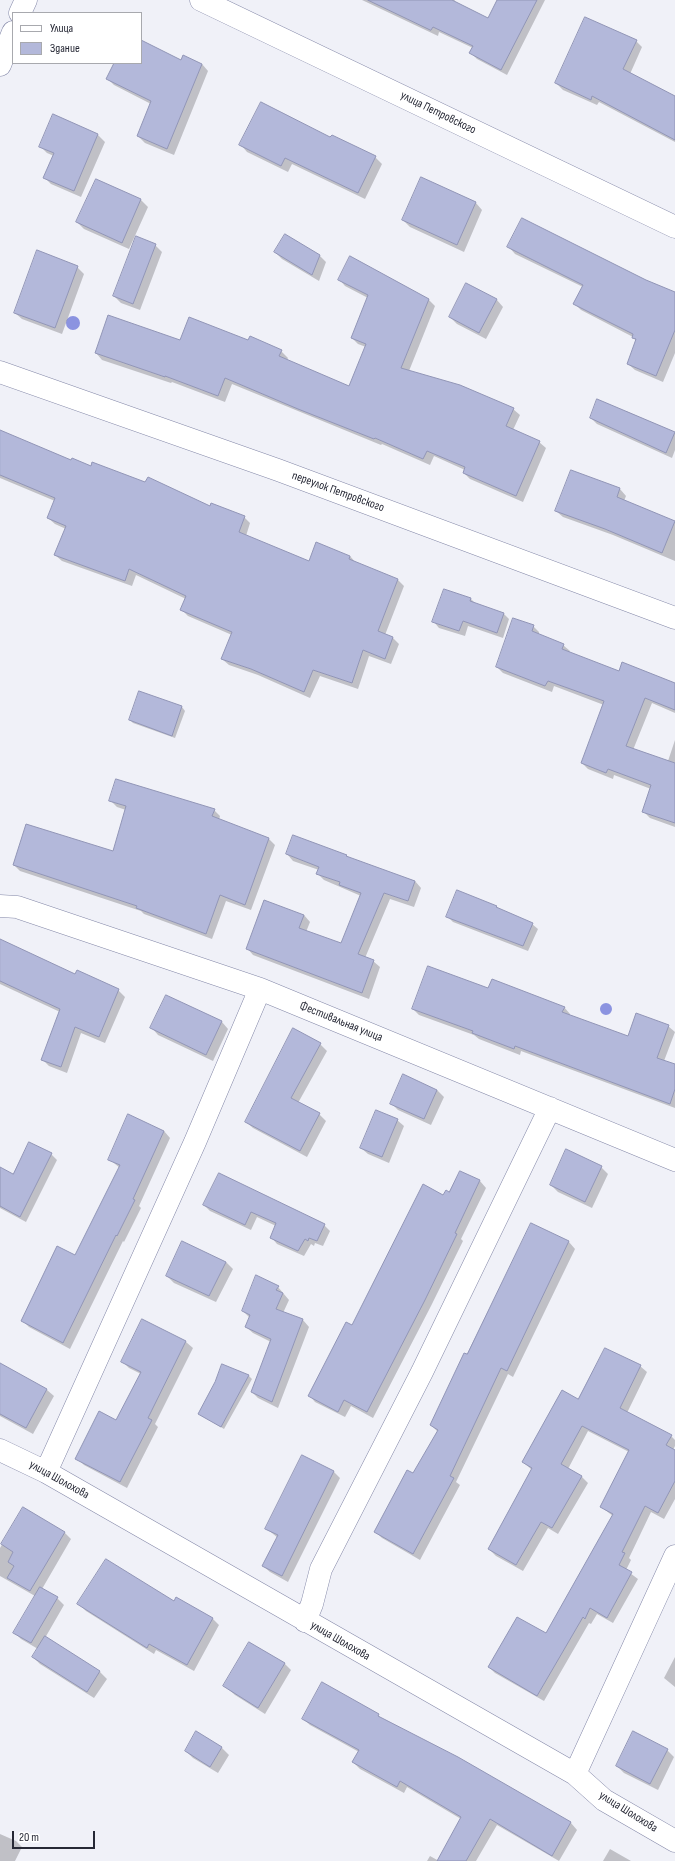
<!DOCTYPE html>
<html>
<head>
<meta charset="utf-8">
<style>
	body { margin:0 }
	#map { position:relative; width:675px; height:1861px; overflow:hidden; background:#f0f1f8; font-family:"Sofia Sans Condensed",sans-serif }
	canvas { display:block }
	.legend { position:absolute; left:12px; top:12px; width:130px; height:52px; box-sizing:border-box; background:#fff; border:1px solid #a8a9ae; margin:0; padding:5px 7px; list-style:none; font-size:12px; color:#262835 }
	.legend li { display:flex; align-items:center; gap:8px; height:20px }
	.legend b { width:20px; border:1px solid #a8a9ae }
	.scale { position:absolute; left:12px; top:1831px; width:83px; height:18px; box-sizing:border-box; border:2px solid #262835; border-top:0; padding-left:5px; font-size:12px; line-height:14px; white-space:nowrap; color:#262835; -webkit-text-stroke:3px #fff; paint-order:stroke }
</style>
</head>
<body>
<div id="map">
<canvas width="675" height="1861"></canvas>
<ul class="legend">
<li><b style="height:5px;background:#fff"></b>Улица</li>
<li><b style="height:11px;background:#b3b8da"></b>Здание</li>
</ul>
<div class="scale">20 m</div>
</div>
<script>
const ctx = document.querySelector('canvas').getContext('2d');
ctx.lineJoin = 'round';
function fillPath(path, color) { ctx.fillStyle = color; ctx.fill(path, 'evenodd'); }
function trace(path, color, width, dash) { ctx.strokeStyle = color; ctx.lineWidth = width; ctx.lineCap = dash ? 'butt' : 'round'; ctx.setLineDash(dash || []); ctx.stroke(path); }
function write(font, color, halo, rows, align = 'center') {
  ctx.font = font + ' "Sofia Sans Condensed",sans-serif'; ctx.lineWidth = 3.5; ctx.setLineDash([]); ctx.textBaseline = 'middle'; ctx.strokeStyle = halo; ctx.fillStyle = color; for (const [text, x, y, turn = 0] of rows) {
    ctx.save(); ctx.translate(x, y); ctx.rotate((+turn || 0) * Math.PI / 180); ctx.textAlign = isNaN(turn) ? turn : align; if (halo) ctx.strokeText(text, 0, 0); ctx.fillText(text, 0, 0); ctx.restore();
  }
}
fillPath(new Path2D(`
	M66 323a7 7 0 1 1 14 0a7 7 0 1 1-14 0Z
	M600 1009a6 6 0 1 1 12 0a6 6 0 1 1-12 0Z`), '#8b93e0');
fillPath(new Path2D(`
	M362 0H455L454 2 488 19 498 0H545L507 75 477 59 471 53 473 48 439 32 438 36Z
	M141 41 181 61 202 64 208 71 174 155 145 143 138 136 151 104 114 85 107 78 115 63H141Z
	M636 41 642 47 630 74 675 98V142L599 102 597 105 563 90 556 83Z
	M54 115 98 135 105 142 81 197 51 184 45 178 54 156 47 153 40 146Z
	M331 138 375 157 382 164 365 199 292 164 288 172 247 152 241 145Z
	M96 181 141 200 148 207 129 249 84 229 77 222Z
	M476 203 482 210 464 252 410 227 403 220Z
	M155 245 162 252 140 310 121 303 114 296Z
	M509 247 645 281 675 293V353L663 382 635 370 628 364 636 341 633 337 581 310 575 304 583 287 515 254Z
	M275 252 319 255 326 262 319 281 282 259Z
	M77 267 84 274 62 334 22 319 15 313Z
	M339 279 428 299 435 306 409 371 513 409 520 415 513 430 539 442 546 448 523 502 470 479 464 473 465 470 434 456 430 465 382 444 381 445 232 384 225 402 172 382 171 383 102 360 96 353 181 342 249 341 281 351 288 358 287 360 350 387 366 347 358 344 352 338 368 298 345 286Z
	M497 300 503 307 486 339 457 324 450 317Z
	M626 411 675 433V450L672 458 597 424 591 418 625 413Z
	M0 445 92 467 210 507 244 517 250 523 246 536 309 562 350 556 356 563 398 580 404 586 385 635 393 638 399 644 391 664 369 656 358 689 320 676 310 698 258 675 229 665 222 659 232 635 188 616 182 610 186 599 136 575 132 586 62 561 55 555 66 529 55 524 48 518 55 501 0 478Z
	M571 471 620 489 626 496 624 501 675 522V561L613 535 563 517 556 511Z
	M470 598 476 604 504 614 509 619 503 638 468 626 465 636 439 628 434 622Z
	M533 626 539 632V635L563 645 570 651 569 653 619 672 675 685V713L652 703 633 750 668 761 675 740V827L650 818 644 812 651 789 614 775 613 779 588 769 582 763 604 705 554 686 552 692 503 673 497 667Z
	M139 692 182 707 185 711 175 738 133 723 130 720Z
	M110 800 214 810 220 816 219 820 269 839 275 845 251 910 226 901 212 939 144 914 141 911 20 871 14 865 114 853 126 810 117 807Z
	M287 854 346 855 349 859 415 881 421 888 414 907 390 899 365 958 373 961 380 967 369 999 253 955 247 948 304 915 310 922 306 932 341 945 361 896 324 880 318 874 319 870 293 861Z
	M496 906 500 910 532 924 538 929 528 951 453 922 448 917Z
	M0 940 76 976 118 990 125 997 105 1043 81 1033 67 1073 49 1066 42 1059 60 1012 0 984Z
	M489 989 564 1007 570 1014V1016L628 1037 668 1026 675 1032 664 1061 675 1065V1108L521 1051 520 1055 479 1039 474 1035 419 1015 413 1009Z
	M222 1022 228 1029 213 1061 158 1035 152 1028Z
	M293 1029 320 1044 327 1051 298 1103 319 1114 326 1121 307 1157 253 1128 246 1122Z
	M437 1090 444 1097 431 1125 398 1110 391 1103Z
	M397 1120 404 1126 389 1163 368 1154 361 1148Z
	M164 1131 170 1138 139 1206 141 1208 124 1242 123 1241 70 1349 29 1327 22 1320 76 1257 120 1168 109 1159Z
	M51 1154 57 1160 26 1222 0 1208V1168L13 1175Z
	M601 1167 608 1174 592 1208 558 1192 551 1185Z
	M461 1172 480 1181 486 1188 461 1239 463 1241 431 1306 373 1418 351 1406 345 1417 315 1402 309 1395 352 1327 444 1196 450 1194Z
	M220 1174 324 1225 330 1231 323 1246 315 1243 314 1246 311 1244 304 1256 277 1244 272 1238 276 1226 257 1217 251 1230 210 1211 204 1205Z
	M531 1225 569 1242 575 1249 513 1377 508 1374 456 1482 460 1485 420 1560 382 1538 375 1531 414 1475 438 1432 431 1425 467 1355Z
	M226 1262 233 1269 216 1302 174 1283 167 1276Z
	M278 1287 289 1300 283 1313 303 1320 309 1327 278 1408 258 1398 252 1392 271 1342 253 1333 246 1327 250 1318 243 1311Z
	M143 1320 186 1342 193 1348 155 1424 158 1427 127 1488 84 1465 77 1458 116 1421 141 1374 129 1368 122 1361Z
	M222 1365 249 1376 252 1379 224 1429 199 1414 216 1383Z
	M640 1366 647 1372 627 1413 671 1436 675 1440V1446L673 1450 675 1451V1499L664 1519 651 1512 629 1558 631 1560 626 1570 638 1579 613 1623 597 1614 591 1624 589 1623 544 1701 495 1673 489 1667 546 1635 613 1516 601 1507 629 1452 588 1431 568 1469 582 1477 588 1483 558 1534 548 1528 523 1571 496 1556 489 1549 532 1470 523 1462 578 1400Z
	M5 1367 47 1390 54 1396 33 1434 0 1416V1377Z
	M303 1457 334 1472 340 1478 288 1582 270 1572 263 1566 278 1538 267 1529Z
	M23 1508 64 1532 71 1539 42 1589 57 1598 64 1605 45 1638 100 1672 107 1679 94 1698 40 1664 33 1657 38 1649 21 1639 15 1633 35 1596 0 1576V1548Z
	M174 1603 212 1618 219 1625 194 1671 156 1650 154 1654 86 1611 79 1604Z
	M675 1657V1687L664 1678Z
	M284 1663 291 1670 265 1714 235 1695 227 1688Z
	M378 1715 383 1720 457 1758 571 1823 577 1830 559 1861 497 1825 476 1861H427L430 1856 439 1861 461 1819 407 1787 404 1793 360 1769 353 1762 359 1752 310 1725 303 1719Z
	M197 1732 222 1748 229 1755 218 1773 193 1758 186 1751Z
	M667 1750 674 1757 658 1790 624 1773 617 1766Z
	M0 1834 16 1841 22 1847 15 1861H0Z
	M610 1849 631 1861H603Z`), '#0003');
const building = new Path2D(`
	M368 0H452L488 18 497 0H537L501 70 469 53 473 46 433 27 431 30Z
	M585 17 637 40 623 69 675 96V140L592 96 591 100 555 83Z
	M141 40 181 60 183 55 202 64 167 149 137 136 151 101 106 79 114 63H141Z
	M261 102 330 137 332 135 376 156 358 193 285 158 281 166 239 145Z
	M53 114 98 134 74 191 43 178 54 153 39 147Z
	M421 177 476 202 457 245 402 220Z
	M96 179 141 199 122 243 76 222Z
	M522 218 646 280 675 292V330L656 376 627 364 636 339 632 338 633 334 573 304 583 285 507 247Z
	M285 234 320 255 312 275 274 252Z
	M136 236 156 244 133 304 113 296Z
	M37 250 78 266 55 328 14 313Z
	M350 256 429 299 401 368 460 385 514 408 506 426 540 441 516 496 463 473 465 467 427 451 423 459 375 438 374 439 298 409 225 378 218 396 165 376V377L95 353 108 315 180 340 189 317 248 340 250 336 282 350 279 356 349 386 366 344 351 338 368 295 338 280Z
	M466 283 497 299 479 333 449 317Z
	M597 399 675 432 666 453 590 418Z
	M0 430 71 460 72 458 91 466 92 462 145 482 148 477 210 506 211 503 245 516 239 532 309 561 316 542 350 556 349 559 398 579 378 631 393 637 385 659 363 650 352 683 313 670 304 692 251 669 221 659 232 632 180 610 186 596 129 569 125 581 54 555 66 526 47 518 55 498 0 475Z
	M571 470 620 488 617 497 675 521 662 553 605 529 555 511Z
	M444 589 471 598 470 601 504 613 497 633 463 621 459 631 432 622Z
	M513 618 534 625 532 631 564 644 562 649 619 671 622 662 675 683V710L645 698 626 746 675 763V823L642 812 651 785 608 769 606 773 581 763 604 701 548 681 545 686 496 667Z
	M139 691 182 706 172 736 129 720Z
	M116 779 215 809 212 816 269 838 245 905 220 895 206 934 136 908 137 906 13 865 26 824 113 851 126 806 109 801Z
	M293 835 347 855 346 856 415 881 408 901 384 893 358 954 374 960 362 993 246 949 264 900 304 915 299 928 341 943 361 893 339 885 340 882 316 874 319 867 286 854Z
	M457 890 497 906 496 907 533 923 523 946 446 917Z
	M0 939 75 974 77 970 119 989 99 1037 75 1027 61 1067 41 1060 60 1009 0 981Z
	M428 966 488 988 492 979 565 1007 562 1012 628 1036 636 1013 669 1025 657 1058 675 1064V1089L670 1104 515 1046 514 1049 472 1033 473 1031 412 1009Z
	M166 995 222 1021 206 1055 150 1028Z
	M293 1028 321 1043 291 1098 320 1113 300 1151 245 1122Z
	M403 1074 437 1090 424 1119 390 1104Z
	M376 1110 398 1119 382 1157 360 1148Z
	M128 1114 164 1131 133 1199 135 1200 117 1236 116 1235 63 1343 21 1321 57 1246 75 1255 120 1165 108 1160Z
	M29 1142 52 1153 20 1217 0 1206V1167L13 1174Z
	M566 1149 602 1166 585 1202 550 1185Z
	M460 1171 480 1180 455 1233 457 1234 425 1300 367 1412 344 1400 338 1412 308 1396 346 1322 352 1325 423 1184 443 1195 446 1190 449 1192Z
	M219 1173 325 1224 317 1241 309 1238 308 1241 305 1239 298 1251 270 1238 276 1223 251 1212 245 1225 203 1205Z
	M531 1223 569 1241 507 1371 501 1368 450 1476 454 1478 413 1554 374 1532 407 1470 413 1473 438 1430 430 1425 464 1353 467 1354Z
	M182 1241 226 1262 209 1296 166 1276Z
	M256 1275 279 1286 276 1290 283 1293 276 1309 303 1319 272 1402 251 1392 271 1339 245 1327 250 1315 242 1311Z
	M142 1319 186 1341 148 1418 152 1420 120 1482 75 1459 99 1411 116 1420 141 1372 121 1362Z
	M605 1348 641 1365 620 1408 672 1435 666 1445 675 1450V1481L658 1513 645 1506 622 1552 625 1553 619 1565 632 1572 607 1618 590 1608 585 1619 583 1617 537 1696 488 1667 517 1617 546 1633 613 1514 600 1507 629 1450 582 1426 561 1464 582 1476 552 1528 541 1522 516 1565 488 1549 532 1468 522 1462 562 1390 578 1399Z
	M0 1363 47 1389 26 1428 0 1414Z
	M222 1364 249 1375 221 1427 198 1414 215 1382Z
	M302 1455 334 1471 282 1576 262 1566 278 1535 265 1529Z
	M23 1507 65 1532 30 1591 7 1578 14 1566 8 1562 13 1552 1 1544Z
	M106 1559 174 1601 176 1597 213 1618 187 1665 149 1644 147 1648 77 1604Z
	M40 1587 58 1597 31 1643 13 1633Z
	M45 1636 100 1671 87 1692 32 1657Z
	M249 1642 285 1663 258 1708 223 1686Z
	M322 1682 379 1714 378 1716 458 1757 571 1822 552 1856 490 1819 466 1861H437L461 1817 400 1781 397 1787 352 1762 359 1750 302 1719Z
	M196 1731 222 1747 210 1767 185 1751Z
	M633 1731 668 1749 650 1784 616 1766Z`);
fillPath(building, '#b3b8da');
trace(building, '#9195b6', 1);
const minor = new Path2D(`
	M201 0 675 227
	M20 13 26 0
	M0 65 13 32
	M0 372 278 470 675 618
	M0 906 17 907 260 989 675 1160
	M0 1450 46 1472 575 1774 604 1800 675 1841
	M46 1472 195 1142 260 989
	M305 1621 312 1604 321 1569 422 1372 550 1108
	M575 1774 675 1556`);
trace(minor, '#8488a8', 23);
trace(minor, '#fff', 22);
write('12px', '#262835', '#fff', [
	["улица Петровского",438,113,26],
	["переулок Петровского",338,492,20],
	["Фестивальная улица",341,1022,22],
	["улица Шолохова",59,1480,29],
	["улица Шолохова",340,1641,30],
	["улица Шолохова",628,1812,32]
]);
</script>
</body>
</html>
